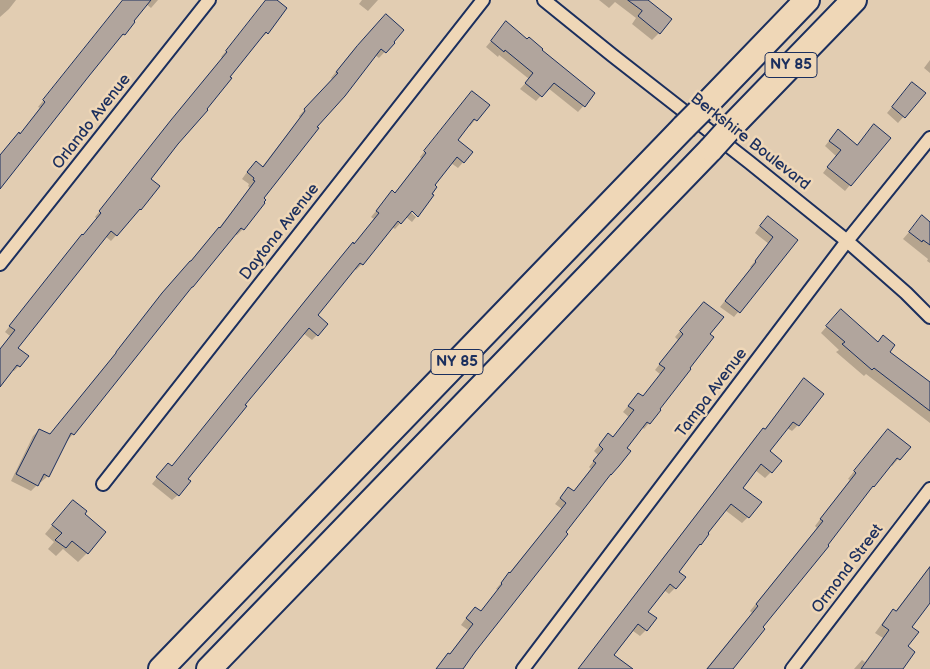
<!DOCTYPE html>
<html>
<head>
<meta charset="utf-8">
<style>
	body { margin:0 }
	canvas { display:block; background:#e2cdb2 }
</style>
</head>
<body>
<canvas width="930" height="669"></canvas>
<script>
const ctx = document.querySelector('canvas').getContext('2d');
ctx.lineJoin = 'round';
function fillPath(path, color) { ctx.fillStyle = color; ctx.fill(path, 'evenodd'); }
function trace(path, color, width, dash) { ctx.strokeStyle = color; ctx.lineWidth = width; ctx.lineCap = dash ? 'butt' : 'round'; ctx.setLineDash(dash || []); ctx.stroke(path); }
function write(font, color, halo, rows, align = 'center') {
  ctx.font = font + ' "Balsamiq Sans",sans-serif'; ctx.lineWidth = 5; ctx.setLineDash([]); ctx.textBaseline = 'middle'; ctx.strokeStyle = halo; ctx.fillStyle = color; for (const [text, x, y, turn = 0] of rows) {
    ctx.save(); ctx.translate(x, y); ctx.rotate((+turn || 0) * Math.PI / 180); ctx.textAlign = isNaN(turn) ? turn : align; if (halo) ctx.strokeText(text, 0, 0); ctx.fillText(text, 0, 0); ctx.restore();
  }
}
fillPath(new Path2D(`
	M0 0H16L9 9 0 17Z
	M124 0H158L151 8 146 4 132 21 124 34 118 39 0 187V156L20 135 40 108 38 107Z
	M267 0H275L286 8 267 33 261 38 260 37 150 179 140 209 111 241 105 236 16 348 19 366 14 371 12 370 0 384V349L10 336 5 332 77 241 83 236 97 219 95 217 166 127 222 58 221 57Z
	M362 0H378L368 11 359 4Z
	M599 0H646L659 33 652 40 632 24 636 18 615 2 609 8Z
	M380 21 393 43 379 58 375 55 316 127 262 199 243 229 237 235 235 234 176 304 73 434 67 441 48 476 41 482 39 481 37 485 31 491 11 481 33 436 39 430 50 436 111 359 156 301 219 228 250 188 248 186 249 184 242 179 250 168 256 162 262 167 300 118 299 116 332 79 331 78 351 53Z
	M501 29 540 50 594 94 578 112 548 88 536 101 520 89 529 79 499 55 498 57 486 47Z
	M930 60V73L924 68Z
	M907 89 924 93 898 123 887 113Z
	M472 92 488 105 470 126 468 124 456 140 472 152 458 168 451 163 406 208 416 217 412 222 406 217 395 229 392 227 362 264 356 270 354 268 316 315 317 335 312 340 303 333 244 405 186 479 178 495 172 500 152 484 163 470 172 467 307 298 347 250 354 245 374 219 371 217 387 198 394 194 421 159 420 157 466 98Z
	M833 136 857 146 889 138 845 191 823 173 836 156 825 146Z
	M922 217 930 223V263L927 261 928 259 903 239Z
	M762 223 796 240 734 317 720 307 751 268 750 267 769 244 755 233Z
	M704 303 709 334 649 423 644 429 642 427 625 448 460 669H436L443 660 449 655 468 630 461 625 469 614 480 612 498 590 496 589 562 509 555 504 563 494 573 492 591 469 589 467 598 455 594 451 608 435 612 438 629 417 623 412 638 394 643 397 661 375 655 370 678 340 675 337Z
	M834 318 877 343 883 337 889 352 930 384V423L866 374 864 376 836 352 839 350 821 333Z
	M798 386 822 394 798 425 792 431 787 428 768 452 771 472 765 478 755 470 741 488 748 517 742 523 725 510 706 534 708 535 677 572 675 588 669 594 664 590 646 612 655 618 646 630 640 636 633 631 603 669H578L757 435 764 430Z
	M888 430 909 447 892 466 891 465 867 493 762 628 732 669H706L752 613 750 611 817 528 815 526 850 480 848 479 881 437Z
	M65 510 83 514 87 553 78 562 63 549 56 556 48 549 54 542 45 534Z
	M930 566V601L910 627 906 647 900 669H854L862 660 865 662 883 638 875 633 886 618 893 611 895 612Z`), '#0003');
const building = new Path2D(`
	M123 0H151L134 21 135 22 125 35 123 34 89 76 0 189V155L19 132 20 134 45 102 43 100Z
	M266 0H277L287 8 268 34 266 32 230 77 232 78 207 109 208 110 178 144 151 179 160 186 141 210 140 209 117 236 111 231 18 348 29 356 20 367 17 365 0 387V349L15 330 9 326 82 234 83 235 101 213 99 211 171 120 227 52 226 51Z
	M628 0H648L672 19 660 34 638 16 642 11Z
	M386 14 404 30 394 42 395 43 386 53 381 49 345 96 317 127 319 128 264 198 266 200 264 202 265 203 244 230 241 228 193 287H192L74 435 71 433 49 477 44 474 38 486 16 474 39 429 50 434 116 353V352L162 293 190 261H191L219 227 220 228 255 181 253 180 254 178 247 172 256 161 263 167 305 111 304 109 338 73 336 72 357 46Z
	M506 21 527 39 529 37 543 49 542 50 595 93 585 107 554 83 542 97 525 83 533 73 505 50 504 52 491 41Z
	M912 82 926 93 905 118 892 107Z
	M472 91 490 105 477 121 474 119 458 140 473 152 464 163 457 157 435 185 437 187 432 194 434 195 418 217 412 211 401 224 398 221 363 265 360 263 318 315 328 324 318 336 309 328 245 405 247 406 188 479 191 481 179 496 156 477 168 463 172 466 313 291 353 242 354 244 379 213 376 211 392 190 395 193 426 153 424 151Z
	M874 124 891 138 851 186 827 167 841 150 829 141 838 129 857 145Z
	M922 215 930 222V245L923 240 922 242 909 232Z
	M768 216 798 240 740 313 725 301 756 262 755 261 773 237 760 226Z
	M704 302 724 317 710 334 714 337 690 368 691 369 660 409 661 410 650 424 647 422 627 448 631 451 619 466 611 475V474L566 532 568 534 475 652 463 669H436L448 653 450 654 473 624 466 618 475 607 481 611 502 584 501 583 509 572 510 573 566 503 560 498 568 487 574 491 596 463 593 461 603 449 599 445 608 433 613 437 634 410 628 406 638 393 643 396 665 368 659 364 683 334 680 331Z
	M841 309 878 342 883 335 895 345 890 352 930 382V411L874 368 872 370 842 344 845 342 826 326Z
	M804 378 824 394 799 426 793 422 770 451 782 461 772 473 761 464 743 488 762 502 749 518 731 504 708 533 709 534 701 545 700 544 679 572 686 577 676 589 670 584 648 612 657 618 647 631 638 624 614 655 633 669H578L763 428 765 429Z
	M888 429 911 447 900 460 897 458 874 487 873 486 828 545 829 546 763 627 765 629 733 669H707L758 606 756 604 823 521 820 519 856 473 854 471Z
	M73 500 87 511 85 514 106 532 88 554 72 541 66 548 55 540 62 533 52 525Z
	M930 567V603L912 627 919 632 908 646 915 652 903 669H861L889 630 882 625 893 609 896 611Z`);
fillPath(building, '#b1a59d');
trace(building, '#1b2f5e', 1);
const street = new Path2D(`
	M544 0 612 55 749 162 847 241 906 293 930 317
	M0 264 209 0
	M103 484 483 0
	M523 669 847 241 930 138
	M792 669 930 489`);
const highway = new Path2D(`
	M702 109 807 0
	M729 129 854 0
	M161 669 684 127
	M209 669 711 149`);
trace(street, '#1b2f5e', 16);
trace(highway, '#1b2f5e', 28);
trace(street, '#efd7b7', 12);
trace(highway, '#efd7b7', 24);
const highwayBridge = new Path2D(`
	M684 127 702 109
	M711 149 729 129`);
trace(highwayBridge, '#1b2f5e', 28, []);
trace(highwayBridge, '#efd7b7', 24);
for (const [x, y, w] of [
	[791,65,52],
	[457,362,52]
]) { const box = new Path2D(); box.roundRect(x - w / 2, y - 12.5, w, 25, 4); ctx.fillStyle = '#efd7b7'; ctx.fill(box); trace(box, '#1b2f5e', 1); }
write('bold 15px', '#1b2f5e', null, [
	["NY 85",791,65],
	["NY 85",457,362]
]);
write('16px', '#1b2f5e', '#efd7b7', [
	["Orlando Avenue",92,122,-52],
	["Berkshire Boulevard",750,142,38],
	["Daytona Avenue",280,232,-52],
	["Tampa Avenue",712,393,-53],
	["Ormond Street",848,569,-53]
]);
</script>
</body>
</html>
